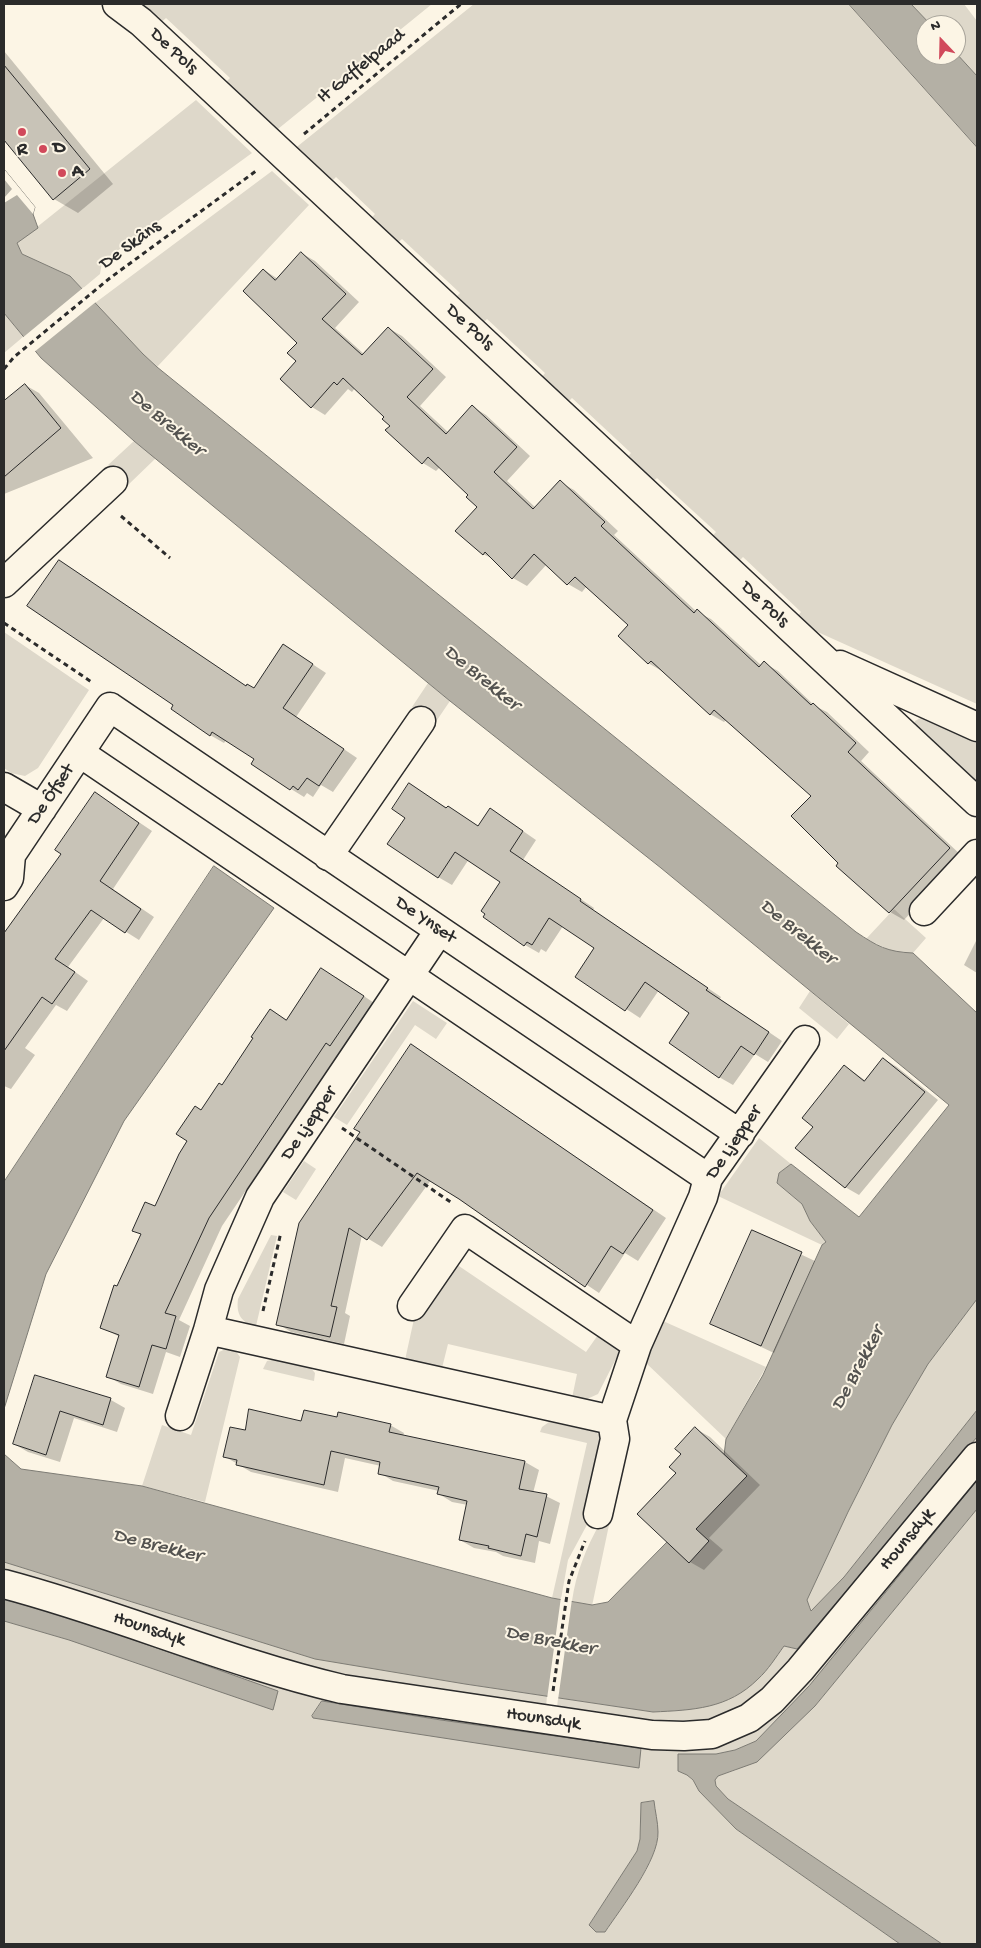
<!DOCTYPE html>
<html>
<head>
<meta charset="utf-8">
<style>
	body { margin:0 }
	#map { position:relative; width:981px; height:1948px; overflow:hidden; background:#fcf5e5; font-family:"Gochi Hand",sans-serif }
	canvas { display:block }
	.frame { position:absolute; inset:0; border:5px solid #2b2b2b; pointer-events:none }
	.north { position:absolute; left:916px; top:15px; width:50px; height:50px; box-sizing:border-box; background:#fcf5e5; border:1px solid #a8a49b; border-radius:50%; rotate:339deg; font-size:14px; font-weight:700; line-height:20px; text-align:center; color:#2b2b2b }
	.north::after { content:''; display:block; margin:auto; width:18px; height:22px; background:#d1495b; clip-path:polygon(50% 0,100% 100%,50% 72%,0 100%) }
</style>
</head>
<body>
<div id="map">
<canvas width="981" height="1948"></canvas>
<div class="frame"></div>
<div class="north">N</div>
</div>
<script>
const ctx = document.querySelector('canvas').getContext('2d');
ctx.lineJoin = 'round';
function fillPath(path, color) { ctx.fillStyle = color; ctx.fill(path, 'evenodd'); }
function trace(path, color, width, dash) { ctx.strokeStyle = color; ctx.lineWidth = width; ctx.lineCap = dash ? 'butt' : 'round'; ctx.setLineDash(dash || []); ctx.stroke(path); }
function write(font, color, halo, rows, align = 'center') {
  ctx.font = font + ' "Gochi Hand",sans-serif'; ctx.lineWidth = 4; ctx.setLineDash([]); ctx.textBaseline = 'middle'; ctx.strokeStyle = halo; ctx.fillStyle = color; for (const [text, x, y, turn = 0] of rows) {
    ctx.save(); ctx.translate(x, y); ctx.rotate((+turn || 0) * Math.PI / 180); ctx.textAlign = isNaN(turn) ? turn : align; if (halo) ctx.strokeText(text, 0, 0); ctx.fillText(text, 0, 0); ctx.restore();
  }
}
fillPath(new Path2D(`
	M136 4H432L273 133 223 85 230 78 166 18 158 25Z
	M474 4H849L977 147V704L800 624 795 619 801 612 743 557 736 564 709 540 716 532 657 478 650 484 625 460 631 453 572 398 565 405 539 381 545 373 487 319 480 326 453 300 460 293 402 239 395 245 369 221 375 214 336 177 329 184 293 150Z
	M911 4H964L977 21V76L956 53V25H931Z
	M196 100 252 153 102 262 100 274 82 289 70 276 22 254 17 243Z
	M272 171 309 205 157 367 143 354 95 303Z
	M4 313 23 337 4 353Z
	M134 441 156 458 128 485 108 465Z
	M4 632 89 690 38 768 25 776 11 773 4 768Z
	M428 683 450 701 435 723 412 707Z
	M922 717 977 739V789L914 729 915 721Z
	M894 909 926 938 913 953 894 952 866 939Z
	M810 991 849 1024 837 1039 799 1008Z
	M413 1001 447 1023 436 1039 415 1025 347 1125 334 1117Z
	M759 1138 791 1164 779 1173 777 1183 802 1204 810 1221 826 1242 822 1245 718 1196Z
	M304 1161 316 1169 296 1200 283 1192Z
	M271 1235 277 1236 256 1326C241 1323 236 1314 238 1299Z
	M453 1262 586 1352 600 1332 622 1347 598 1394 585 1400 572 1398 577 1374 448 1344 442 1368 405 1360 414 1319Z
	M977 1299V1410L844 1577 812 1611 807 1600 848 1512 892 1425 928 1364Z
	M663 1321 766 1367 726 1439 646 1363Z
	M228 1348 235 1350 240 1357 205 1502 142 1486 162 1425 191 1435 219 1352Z
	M276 1359 309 1366 315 1373 314 1381 263 1369 267 1361Z
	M549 1422 596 1432 602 1438 585 1520 589 1521 568 1560 561 1599 552 1598 587 1443 540 1432 542 1427Z
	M977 1437V1448L759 1702 688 1730 557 1708 558 1698 654 1712 685 1710 758 1679 784 1646 797 1649Z
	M977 1467V1481L809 1686 756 1741 735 1750 716 1754 678 1755V1771L687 1775 693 1781 699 1791 736 1829 900 1944H4V1621L69 1640 78 1620 4 1599V1592L288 1683 727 1737ZM322 1701 441 1720 312 1716ZM641 1803 654 1852 646 1870 605 1932 589 1925 637 1851 640 1839Z
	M977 1509V1944H942L728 1799 716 1786 715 1780 718 1776 736 1770 815 1706Z
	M600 1523 609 1525 592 1606 572 1601C576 1573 586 1548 600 1523Z
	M4 1562 315 1659 465 1684 547 1696 546 1707 344 1684 4 1580Z`), '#ded8ca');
const water = new Path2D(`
	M849 4H911L931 25H926V55H956V53L977 76V147Z
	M4 169 35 207 33 214 38 228 17 243 22 254 70 276 143 354 157 367 856 932C877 946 887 952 913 953L977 1013V1299L928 1364 892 1425 848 1512 807 1600 811 1611 844 1577 977 1410V1437L797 1649 784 1646C776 1657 768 1670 758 1679 728 1709 693 1710 653 1712L465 1684 315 1659 4 1562V1454L21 1469 142 1486 552 1598 592 1605 608 1602 720 1488 726 1439 763 1375 822 1245 826 1242 810 1221 802 1204 777 1183 779 1173 791 1164 859 1217 949 1105 661 868 450 701 134 441 41 358 4 313Z
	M214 866 274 908 124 1121 46 1274 4 1409V1182Z
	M977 1481V1509L815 1706 757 1762 718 1776 715 1780 716 1786 728 1799 942 1944H900L736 1829 699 1791 693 1780 687 1775 678 1771V1754H716L735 1750 756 1741 809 1686Z
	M4 1599 78 1620 278 1691 273 1710 69 1640 4 1621Z
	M322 1701 441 1720 641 1748 639 1768 313 1718 312 1716Z
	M654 1801C655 1811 658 1822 658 1832 659 1860 621 1908 605 1932H596L589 1925 637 1851 640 1839 641 1803Z`);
fillPath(water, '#b4b0a5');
trace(water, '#7d7b74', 1);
fillPath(new Path2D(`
	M4 169 35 207 33 214 17 195 4 203V198L12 189 4 179Z
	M84 287 97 301 33 353 21 339Z
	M561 1597 572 1599 558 1700 547 1699Z`), '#fcf5e5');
fillPath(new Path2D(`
	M4 51 113 184 78 213 54 199 4 138Z
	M301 253 315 261 359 302 335 328 364 354 388 328 402 336 446 377 420 406 449 433 473 407 486 415 530 456 507 481 536 508 560 482 574 490 618 531 614 535 697 612 711 619 762 666 764 663 778 671 815 706 827 712 869 752 861 761 963 857 904 920 890 912 840 863 813 796 727 719 724 722 710 714 662 671 648 663 629 625 587 586 582 592 568 584 547 564 527 586 513 578 495 560 483 554 478 507 470 495 440 467 436 471 423 463 386 417 355 388 352 392 348 389 325 415 312 407 298 361 299 343 264 270 278 279Z
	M25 385 39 393 93 458 4 494V403Z
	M59 561 247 687 255 690 297 654 326 673 296 717 357 758 333 792 321 785 313 797 307 793 304 797 291 789 255 759 226 740 224 743 210 735 175 704Z
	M409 785 479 827 504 818 536 840 523 860 594 908 593 910 721 997 720 999 782 1041 768 1062 755 1054 733 1085 719 1077 691 1013 659 990 640 1018 576 976 596 948 563 926 546 952 541 949 539 953 525 945 502 881 469 859 452 885 438 877 406 818Z
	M109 802 152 831 113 889 154 917 139 940 104 918 68 967 88 981 67 1011 56 1005 25 1048 35 1055 11 1089 4 1086V936L63 854Z
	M977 939V973L964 965Z
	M336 977 377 1005 345 1053 340 1051 222 1226 179 1320 190 1326 180 1357 166 1352 153 1394 121 1384 107 1376 120 1337 102 1328 117 1287 142 1235 134 1230 155 1208 202 1112 222 1087 255 1038 270 1010 287 1020Z
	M412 1046 666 1218 638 1261 625 1253 599 1293 431 1180 382 1247 362 1235 345 1313 350 1316 344 1344 291 1332 278 1324 361 1132Z
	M884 1059 897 1067 938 1100 859 1195 845 1187 814 1127 845 1066 866 1081Z
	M753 1232 815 1261 774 1353 712 1324Z
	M36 1376 111 1400 125 1408 117 1432 74 1418 60 1462 28 1452 14 1444Z
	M338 1419 390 1425 404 1433 403 1436 525 1462 539 1470 533 1493 546 1496 560 1503 550 1544 539 1541 535 1563 503 1556 496 1552 474 1548 460 1540 468 1505 452 1502 439 1494V1491L393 1481 380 1473 381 1466 345 1458 338 1492 251 1472 224 1456 245 1432 302 1422Z
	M696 1429 710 1437 760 1485 709 1538 723 1550 704 1570 690 1562 683 1454Z`), '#0003');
const building = new Path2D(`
	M4 65 90 169 53 200 4 140Z
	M301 252 346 294 322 319 362 355 388 327 433 369 407 397 446 434 472 405 517 447 494 472 533 509 560 480 605 522 601 526 694 613 697 609 759 667 764 661 811 705 813 703 856 743 848 752 950 848 889 913 836 866 838 863 791 816 811 796 714 710 710 715 651 661 648 664 618 636 628 625 575 577 567 585 534 554 512 579 485 552 483 555 455 531 477 507 466 497 468 495 428 457 422 464 385 430 390 426 382 419 384 417 343 378 337 385 334 382 311 408 280 379 296 361 287 353 297 343 243 291 263 269 275 280Z
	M25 384 61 428 4 477V401Z
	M59 560 246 686 247 684 254 688 283 644 313 664 283 708 344 749 319 786 307 778 298 790 293 786 290 790 251 764 254 759 212 732 210 736 171 709 173 705 27 606Z
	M409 783 446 808 448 806 478 826 490 808 523 831 510 851 581 899 580 901 708 988 706 990 769 1032 754 1055 741 1046 719 1078 669 1043 689 1013 645 982 625 1011 575 977 594 948 549 918 532 945 527 942 524 946 483 917 485 914 481 911 500 882 455 852 438 878 387 844 405 818 392 809Z
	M95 792 139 823 100 881 141 909 125 933 91 910 55 959 75 972 52 1004 42 997 4 1051V933L61 854 55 850Z
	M321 968 364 996 330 1046 326 1043 209 1218 165 1313 176 1316 166 1349 152 1345 139 1387 106 1377 119 1335 100 1328 114 1285 117 1286 141 1234 132 1231 145 1202 155 1206 179 1154 187 1141 176 1134 195 1106 201 1110 219 1083 222 1085 253 1038 251 1037 270 1009 286 1020Z
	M411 1044 653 1210 623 1254 611 1246 585 1287 459 1199 417 1173 367 1240 349 1228 331 1306 337 1307 330 1337 276 1325 299 1223 360 1132 354 1129Z
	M883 1058 925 1092 845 1188 795 1148 813 1127 802 1118 844 1065 864 1081Z
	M752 1230 802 1252 761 1346 710 1324Z
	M35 1375 111 1398 103 1425 60 1411 46 1455 13 1444Z
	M249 1409 301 1421 304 1410 337 1417 338 1412 391 1424 389 1432 525 1461 519 1489 547 1494 537 1537 526 1534 521 1556 488 1548 489 1546 459 1540 467 1501 437 1494 439 1487 378 1474 380 1462 331 1451 324 1485 236 1465 237 1460 223 1457 230 1427 245 1430Z
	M695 1427 747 1476 696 1529 709 1541 689 1563 637 1514 676 1473 669 1467 681 1454 675 1449Z`);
fillPath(building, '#c8c3b7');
trace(building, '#2b2b2b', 1);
const minor = new Path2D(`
	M117 4 141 22 977 802
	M4 583 113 481
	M840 665 977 727
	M80 753 708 1178
	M4 787 42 809
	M328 856 421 721
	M4 886 9 878 11 855 110 707 740 1134
	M924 911 977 854
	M439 931 260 1197 219 1290 208 1330 612 1420 637 1345 703 1197 708 1178 805 1040
	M412 1306 465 1229 637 1345
	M180 1416 208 1330
	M598 1514 615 1439 612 1420
	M4 1584C118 1614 227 1662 342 1689L652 1735 684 1736 712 1734 749 1718 772 1700 800 1670 977 1457`);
trace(minor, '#2b2b2b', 31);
trace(new Path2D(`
	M304 134 461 4
	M4 369 14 357 110 278 256 171
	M121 516 170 558
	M4 623 93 683
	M342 1128 452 1203
	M263 1311 281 1232
	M553 1691 569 1581 585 1541`), '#2b2b2b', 3, [5, 4]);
trace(minor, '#fcf5e5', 28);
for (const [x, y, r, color] of [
	[22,132,5,"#d1495b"],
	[43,149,5,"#d1495b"],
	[62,173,5,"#d1495b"]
]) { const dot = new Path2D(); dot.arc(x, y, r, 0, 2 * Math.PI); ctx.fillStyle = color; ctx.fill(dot); trace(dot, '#fcf5e5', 2); }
write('19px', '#2b2b2b', '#fcf5e5', [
	["De Pols",173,52,43],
	["It Gaffelpaad",362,67,-39],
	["De Skâns",131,246,-36],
	["De Pols",469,328,43],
	["De Pols",764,605,43],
	["De Ôfset",52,795,-56],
	["De Ynset",425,921,34],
	["De Ljepper",310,1124,-56],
	["De Ljepper",735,1143,-56],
	["Hounsdyk",908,1540,-50],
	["Hounsdyk",149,1630,18],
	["Hounsdyk",543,1720,8]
]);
write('bold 19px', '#2b2b2b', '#fcf5e5', [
	["D",53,149],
	["R",22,151,"center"],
	["A",72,173]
], 'left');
write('italic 20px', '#545350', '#fcf5e5', [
	["De Brekker",166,424,40],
	["De Brekker",481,679,39],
	["De Brekker",797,933,39],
	["De Brekker",859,1369,-62],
	["De Brekker",157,1547,14],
	["De Brekker",550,1642,11]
]);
</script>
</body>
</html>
